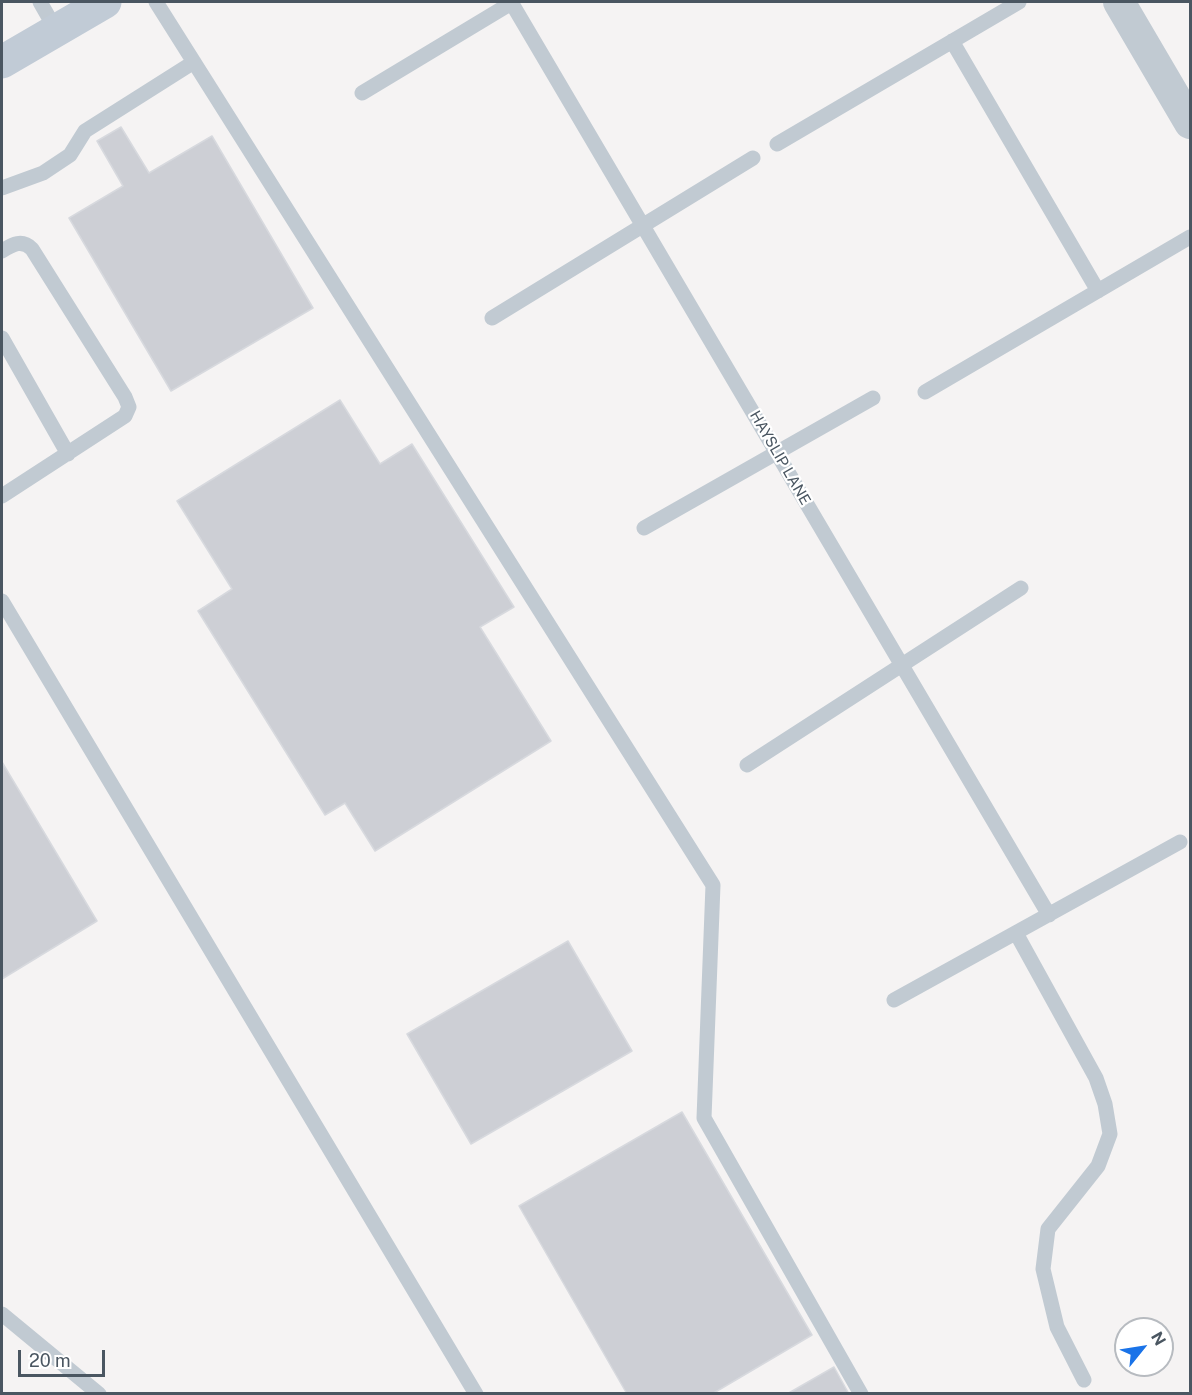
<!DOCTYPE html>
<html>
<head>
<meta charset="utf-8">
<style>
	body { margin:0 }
	#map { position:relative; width:1192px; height:1395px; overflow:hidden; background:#f5f3f3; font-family:"Public Sans",sans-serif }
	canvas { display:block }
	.frame { position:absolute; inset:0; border:3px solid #4a5661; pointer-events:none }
	.north { position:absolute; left:1114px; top:1317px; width:60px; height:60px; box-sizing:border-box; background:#fff; border:2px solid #b7bbc0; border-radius:50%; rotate:60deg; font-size:16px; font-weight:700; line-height:24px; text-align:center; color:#4a5661 }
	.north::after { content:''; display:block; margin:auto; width:21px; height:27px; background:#1a73e8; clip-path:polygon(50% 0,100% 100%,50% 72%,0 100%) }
	.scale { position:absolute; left:18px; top:1350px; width:87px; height:27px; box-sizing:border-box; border:3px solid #4a5661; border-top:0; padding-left:8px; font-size:18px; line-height:21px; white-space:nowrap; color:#4a5661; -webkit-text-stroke:4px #fff; paint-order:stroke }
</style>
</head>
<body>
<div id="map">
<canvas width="1192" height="1395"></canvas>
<div class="frame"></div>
<div class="north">N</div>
<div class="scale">20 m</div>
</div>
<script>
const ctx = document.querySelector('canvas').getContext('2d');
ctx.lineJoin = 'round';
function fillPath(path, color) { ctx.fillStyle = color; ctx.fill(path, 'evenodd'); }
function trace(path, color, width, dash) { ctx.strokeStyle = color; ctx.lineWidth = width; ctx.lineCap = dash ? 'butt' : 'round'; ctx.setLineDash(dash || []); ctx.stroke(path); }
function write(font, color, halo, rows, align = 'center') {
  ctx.font = font + ' "Public Sans",sans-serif'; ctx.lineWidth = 4.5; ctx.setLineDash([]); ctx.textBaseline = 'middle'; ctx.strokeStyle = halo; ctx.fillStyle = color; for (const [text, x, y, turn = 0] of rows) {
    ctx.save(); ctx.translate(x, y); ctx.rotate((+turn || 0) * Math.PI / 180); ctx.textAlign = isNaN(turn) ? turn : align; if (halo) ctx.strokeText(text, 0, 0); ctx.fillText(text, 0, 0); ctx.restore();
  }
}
const building = new Path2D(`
	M121 127 149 173 212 136 313 308 171 391 69 218 123 186 97 141Z
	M340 400 380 464 412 444 514 607 480 627 551 741 375 851 345 803 325 815 198 611 232 589 177 501Z
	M2 762 97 921 2 979Z
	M568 941 632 1051 471 1144 407 1034Z
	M682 1112 812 1335 712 1394H627L519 1206Z
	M834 1367 849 1394H787Z`);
fillPath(building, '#cdcfd5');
trace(building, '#d7d9de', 1.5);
trace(new Path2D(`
	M40 2 56 30
	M156 2 713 885 704 1118 861 1394
	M511 2 1049 915
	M952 41 1098 291
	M362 93 513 2
	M777 144 1019 2
	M2 188 43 173 70 155 85 131 194 62
	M2 251C13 244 22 239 32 249L125 397 129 407 125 416 2 496
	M492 318 753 158
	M2 338 68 454
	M925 392 1190 237
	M644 528 873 398
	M2 601 476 1394
	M747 765 1021 588
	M1016 933 1096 1078 1105 1104 1110 1134 1098 1166 1048 1229 1043 1269 1057 1327 1084 1380
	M894 1000 1180 842
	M2 1314 99 1394`), '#c1cad2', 15);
trace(new Path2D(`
	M1119 2 1190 123`), '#c1cad2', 32);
trace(new Path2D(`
	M2 62 105 2`), '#c1cbd6', 33);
write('15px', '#4a5661', '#fff', [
	["HAYSLIP LANE",780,458,60]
]);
</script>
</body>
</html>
